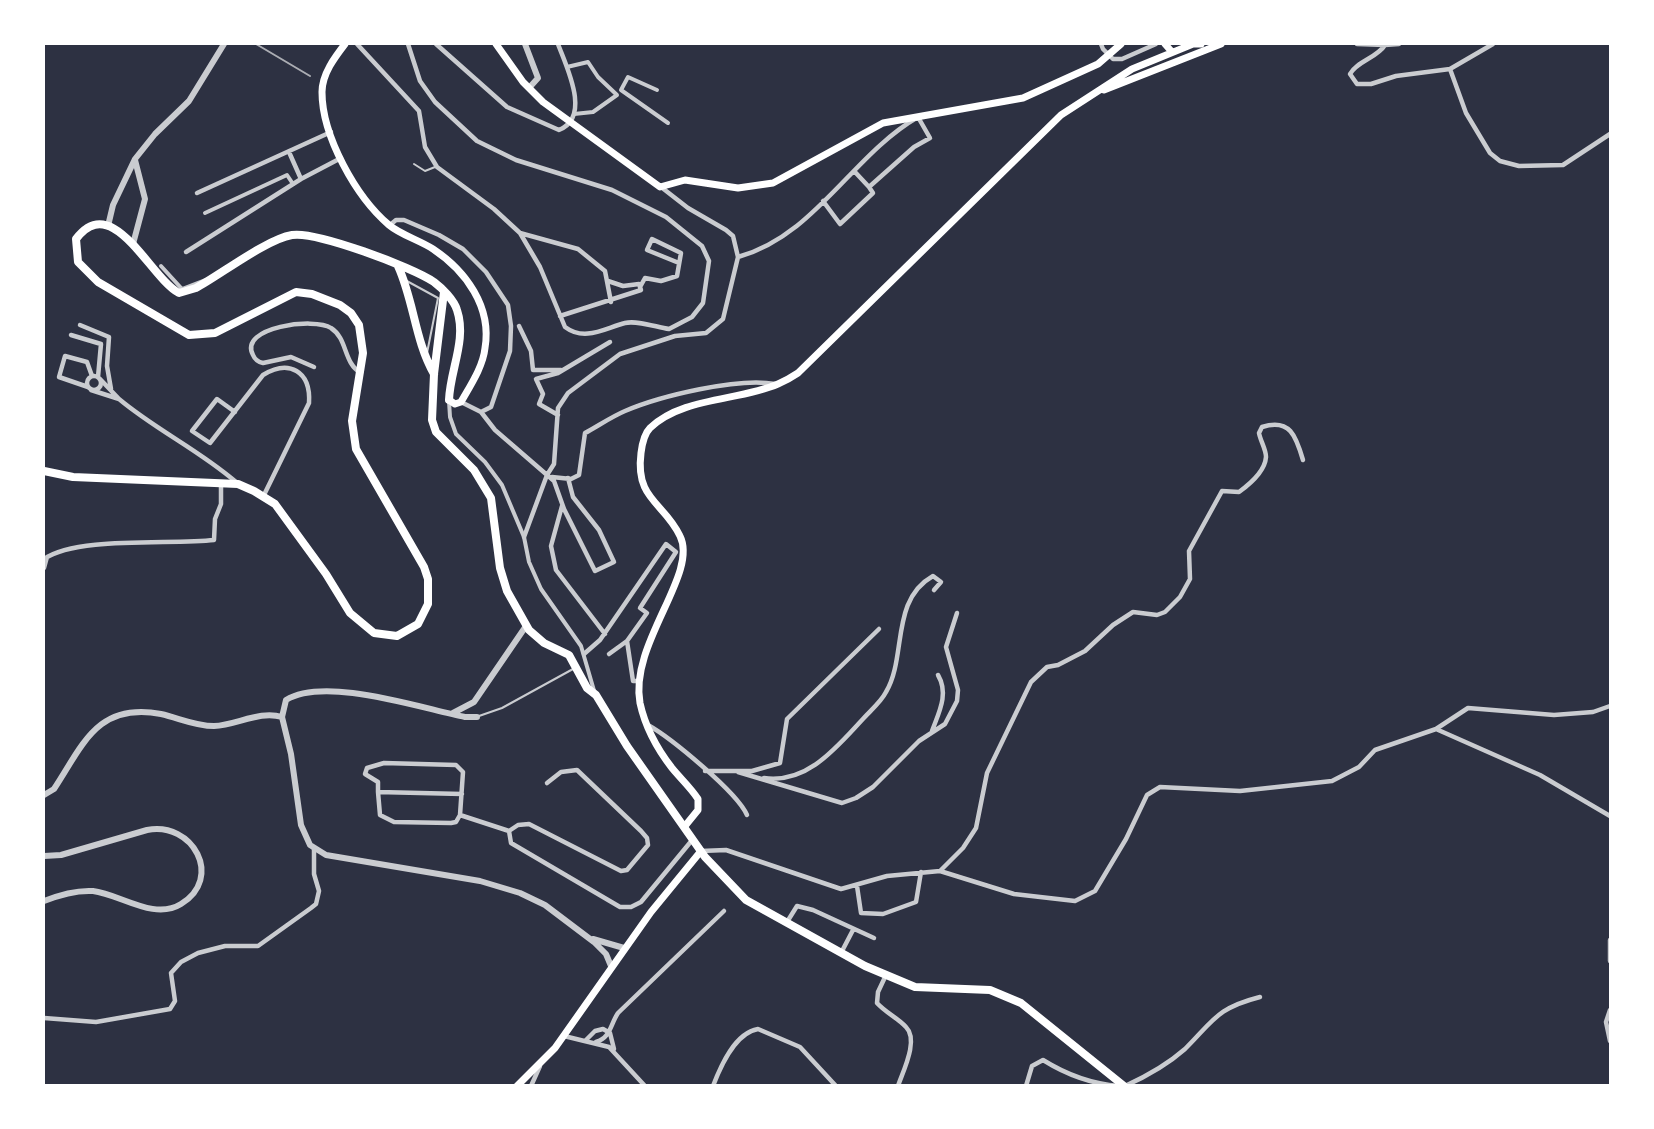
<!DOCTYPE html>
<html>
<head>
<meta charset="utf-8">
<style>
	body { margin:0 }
	#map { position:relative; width:1654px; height:1129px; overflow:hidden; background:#2d3142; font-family:Helvetica,sans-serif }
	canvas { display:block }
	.frame { position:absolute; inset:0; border:45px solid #fff; pointer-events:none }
</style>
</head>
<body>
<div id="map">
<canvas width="1654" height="1129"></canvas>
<div class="frame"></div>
</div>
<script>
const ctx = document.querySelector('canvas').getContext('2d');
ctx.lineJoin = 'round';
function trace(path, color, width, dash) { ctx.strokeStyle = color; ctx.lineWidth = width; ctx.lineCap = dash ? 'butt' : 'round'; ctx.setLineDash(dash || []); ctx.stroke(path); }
trace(new Path2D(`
	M414 164 425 171 435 167
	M405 280 438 298 427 353
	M479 716 502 708 573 669`), '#caccd0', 2);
trace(new Path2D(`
	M567 67 588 62 598 77 617 95 593 112 574 114
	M621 90 668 123
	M621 90 628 77 657 90
	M205 213 287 175 293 184
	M161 266 182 289 208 279
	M449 401 450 417 456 434 485 462 502 485 524 537 529 562 541 589 581 646 595 694`), '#caccd0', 4);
trace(new Path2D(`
	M357 44 419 111 425 147 437 167 494 209 520 233 540 267 565 327C585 342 605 328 625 323 637 320 656 327 669 329
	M408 44 420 81 435 102 477 141 516 160 612 190 666 217 702 246 709 261 703 303 692 317 669 329
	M436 44 507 107 559 130C592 117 566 66 558 44
	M1101 44 1103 49 1113 59H1122L1156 44
	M1357 44 1385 45C1377 58 1357 61 1350 74L1357 84H1371L1396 76 1450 69 1466 113 1490 153 1500 161 1519 166 1563 165 1610 134
	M1385 45 1399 44
	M1450 69 1493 44
	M289 152 301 179
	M197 193 331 132
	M823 201 840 224 873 193 869 187
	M390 225 396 220H404L439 235 463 249 486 272 508 305 511 326 510 351 491 407 481 412
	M520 233 578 249 605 271 611 302
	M186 252 301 179 341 158
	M738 257C815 236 852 155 918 117L930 138 914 147 869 187 855 172
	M640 287 645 278 661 281 677 276 681 253 652 239 647 250 679 263
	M560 316 641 290 639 284 623 286 608 281
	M80 325 109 337 107 366 111 389
	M519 326 531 351 533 370H561
	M71 335 101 344 98 377
	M314 367 291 357 263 363C258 362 255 360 253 355 238 327 315 317 331 328 348 339 343 363 361 373
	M87 383a7 7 0 1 1 14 0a7 7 0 1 1-14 0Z
	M88 387 59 377 65 356 87 362 92 376
	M91 390 119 399 100 379
	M119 399C156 430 199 450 236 482
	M461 402 481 412 495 430 554 481 564 509 595 571 614 562 599 530 573 497 568 478
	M235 412 217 399 192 431 210 443 263 375C289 359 311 371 309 403L263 497
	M558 415 539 404 543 394 536 379 558 373 610 342
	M552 477 571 479 579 475 585 433C598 426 611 417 625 411 660 396 739 377 775 384
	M562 506 551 546 556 570 605 634
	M524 537 547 475 554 464 558 408 568 393 620 354 675 336 706 333 723 319 738 257 733 236 726 230 688 208 661 187
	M44 559C77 536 171 545 214 540L215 519 221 504V483
	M44 568 47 557
	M584 654 600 640 666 544 676 552 640 608 647 613 627 641 633 681H639
	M609 654 627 641
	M648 725C671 738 737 792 747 815
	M1436 729 1540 775 1610 816
	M932 731C939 712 949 694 938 675
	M705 771H752L780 763 787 719 879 629
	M738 772 842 803 856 798 873 787 919 741 945 724 957 701 958 690 946 647 957 613
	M764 778C807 784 836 748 862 720 870 711 881 702 886 692 907 657 890 600 933 576L941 582 934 590
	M547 783 561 772 577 770 641 831 647 838 648 845 627 870 621 871 529 824 518 825 509 831 511 843 620 907H631L641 902 693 839
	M378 792 380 815 394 822 451 823 456 822 460 815
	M462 794 378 792V782L365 774 367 768 384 763 456 765 463 772 460 815 509 831
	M701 851 726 850 841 889 887 876 940 871 1014 894 1075 901 1095 891 1126 839 1147 795 1160 787 1240 791 1332 781 1359 767 1375 750 1436 729 1468 708 1554 715 1593 712 1610 706
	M940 871 963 848 976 828 987 773 1031 682 1047 667 1058 665 1085 651 1113 625 1133 612 1157 615 1165 612 1180 597 1190 579 1189 551 1222 491 1239 492C1250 484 1265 471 1266 457 1266 449 1260 440 1259 433L1262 427C1290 418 1296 436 1303 460
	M857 886 861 913 883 914 916 902 921 872
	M787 922 797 906 813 910 874 938
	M1610 940V961
	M841 953 853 930
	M886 975 878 992 877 1003C886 1013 898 1018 906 1027 919 1040 903 1071 898 1086
	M1610 1010 1606 1022 1610 1041
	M44 1018 96 1022 170 1009 175 1001 171 973 181 962 198 953 225 946H258L311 908 316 904 319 891 314 874V849
	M564 1036 609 1047 645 1086
	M586 1040 595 1031 603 1029 610 1033 614 1049
	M596 1042C611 1037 610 1025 618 1013L724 911
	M531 1086 540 1066
	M713 1086C721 1065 735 1033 758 1029L800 1047 836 1086
	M1026 1086 1032 1066 1043 1060C1067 1075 1092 1084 1119 1086
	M1125 1086C1145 1077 1168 1064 1185 1049 1214 1020 1217 1008 1260 997`), '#caccd0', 4.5);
trace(new Path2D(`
	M525 44 538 78 529 88
	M108 226 113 205 135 159 155 134 189 101 224 44
	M133 244 145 199 135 160
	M453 713 474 702 526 626
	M477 717H465C420 708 325 676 286 700L282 717 291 754 301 825 310 845 326 855 480 881 520 893 545 905 594 942 606 954 611 966
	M44 795 54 789C83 745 97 702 161 714 179 718 195 726 214 726 237 725 260 710 282 717
	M44 856 61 855 147 830C193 821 224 878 181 904 154 921 120 894 93 891 76 890 59 895 44 901
	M593 939 624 948`), '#caccd0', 6);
trace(new Path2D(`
	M345 44C335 57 322 74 322 92 322 136 356 197 389 225 401 235 419 240 433 249 466 271 492 307 485 348 483 367 470 386 461 402L455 404 449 400
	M496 44 523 82 543 102 660 187 685 180 738 188 773 183 883 123 1023 98 1098 64 1121 44
	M1165 44 1172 52
	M1104 90 1221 44
	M685 826 698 810V799C691 788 681 779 672 768 658 750 645 726 640 703 629 644 699 574 680 536 664 502 635 500 641 453 642 445 644 434 650 428 682 397 739 401 778 384 785 381 792 377 798 373L1061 115 1132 69 1193 44H1201
	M517 1086 555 1048 651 912 701 851`), '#fff', 7);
trace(new Path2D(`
	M398 266C414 301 415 341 434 374
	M444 292 434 374 432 420 436 432 474 470 491 498 500 568 507 591 529 630 544 643 569 655 587 688 596 695 627 746 705 857 746 900 865 966 915 987 990 990 1021 1003 1124 1086
	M44 471 73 477 238 484 254 491 275 504 326 574 350 613 374 633 397 636 418 624 428 604V579L424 567 356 449 352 421 363 353 359 325 351 313 340 305 312 294 296 292 215 333 189 335 98 282 78 262 76 239C113 190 150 278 179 293L196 288C220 275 267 239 292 235 316 231 412 267 434 282 442 288 454 300 457 310 467 340 450 370 449 400`), '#fff', 8);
trace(new Path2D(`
	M256 44 310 76`), '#abadb3', 2);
</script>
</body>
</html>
